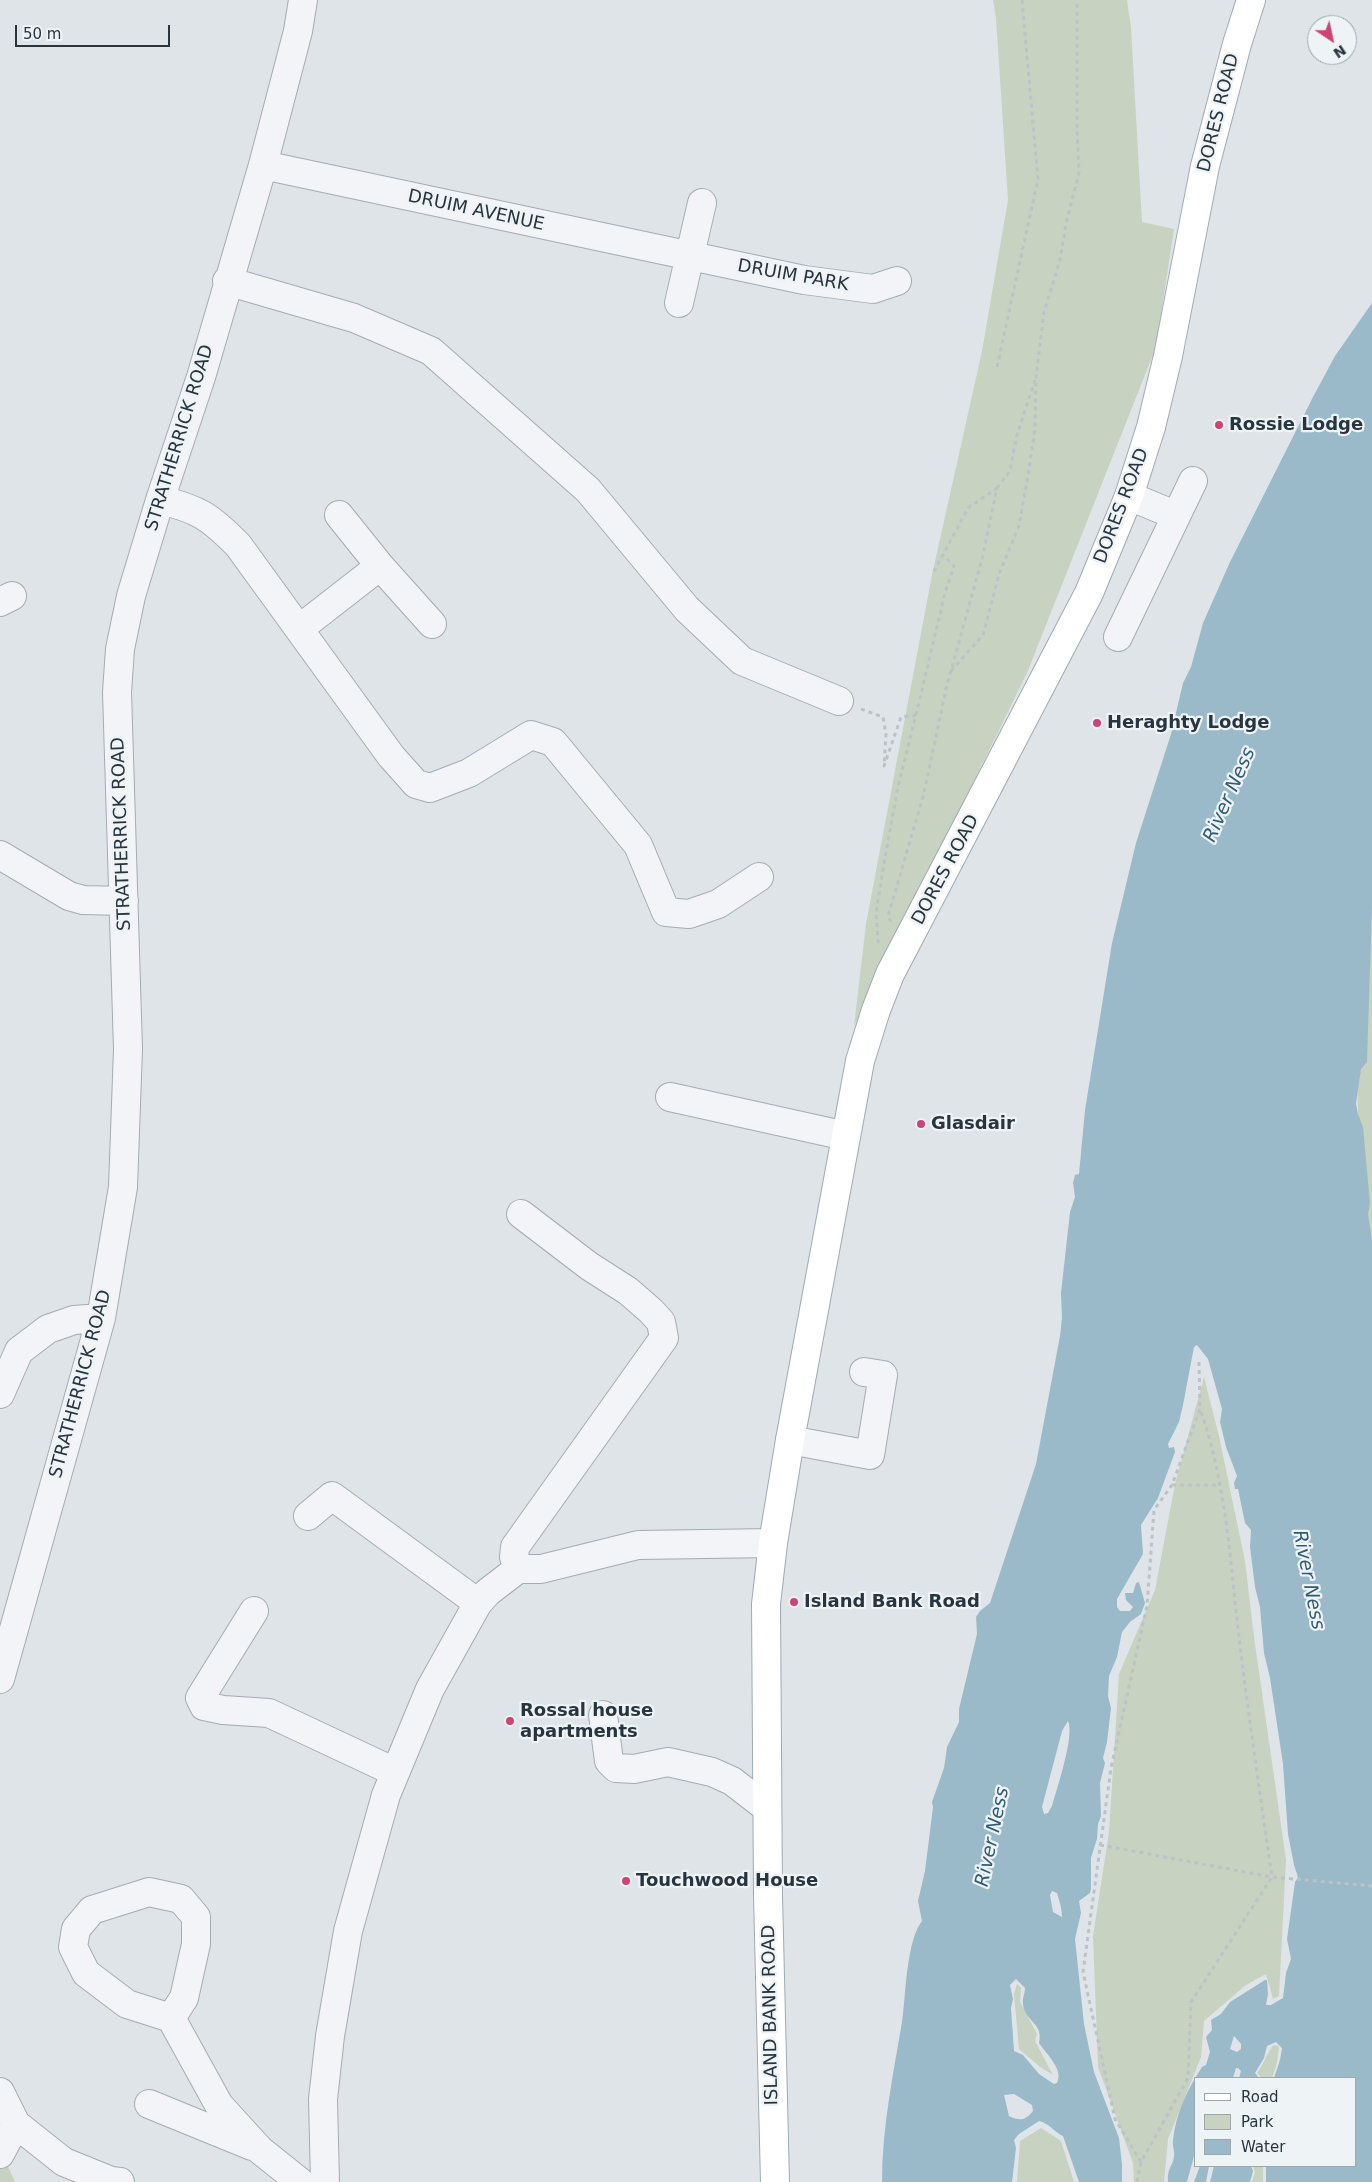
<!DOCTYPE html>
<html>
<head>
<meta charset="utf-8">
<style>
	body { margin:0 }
	#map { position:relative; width:1372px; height:2182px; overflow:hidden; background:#dfe4e8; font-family:"DejaVu Sans",sans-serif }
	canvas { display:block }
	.legend { position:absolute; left:1194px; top:2077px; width:162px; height:90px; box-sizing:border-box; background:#eef3f6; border:1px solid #9fa7ad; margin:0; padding:6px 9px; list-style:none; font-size:15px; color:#28353f }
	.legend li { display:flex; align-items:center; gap:10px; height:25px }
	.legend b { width:25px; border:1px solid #9fa7ad }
	.north { position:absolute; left:1307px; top:15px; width:50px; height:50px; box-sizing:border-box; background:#eef3f6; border:1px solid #9fa7ad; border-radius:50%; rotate:146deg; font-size:14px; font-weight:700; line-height:20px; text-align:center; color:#28353f }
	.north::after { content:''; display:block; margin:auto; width:18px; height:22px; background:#ce4373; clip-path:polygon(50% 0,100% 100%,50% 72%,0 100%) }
	.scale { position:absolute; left:15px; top:25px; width:155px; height:22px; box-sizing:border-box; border:2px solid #28353f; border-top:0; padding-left:6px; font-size:15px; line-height:18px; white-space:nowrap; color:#28353f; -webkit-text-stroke:4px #eef3f6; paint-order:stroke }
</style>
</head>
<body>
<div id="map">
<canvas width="1372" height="2182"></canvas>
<ul class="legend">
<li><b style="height:6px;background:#fff"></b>Road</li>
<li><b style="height:14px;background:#c8d2c0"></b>Park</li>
<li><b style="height:14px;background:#9abac9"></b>Water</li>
</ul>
<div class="north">N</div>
<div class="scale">50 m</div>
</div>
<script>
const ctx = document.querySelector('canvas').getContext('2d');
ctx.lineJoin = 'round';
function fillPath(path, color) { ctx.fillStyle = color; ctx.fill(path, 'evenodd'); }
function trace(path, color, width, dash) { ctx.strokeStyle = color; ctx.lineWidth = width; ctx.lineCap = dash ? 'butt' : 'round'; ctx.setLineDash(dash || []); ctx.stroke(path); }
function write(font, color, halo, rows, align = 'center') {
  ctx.font = font + ' "DejaVu Sans",sans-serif'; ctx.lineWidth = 4.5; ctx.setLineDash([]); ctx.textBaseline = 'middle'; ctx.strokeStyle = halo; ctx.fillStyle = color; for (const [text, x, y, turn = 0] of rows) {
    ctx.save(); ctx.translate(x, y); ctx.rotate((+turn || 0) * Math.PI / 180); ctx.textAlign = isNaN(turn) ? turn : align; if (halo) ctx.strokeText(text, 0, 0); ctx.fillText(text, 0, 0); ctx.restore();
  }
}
fillPath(new Path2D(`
	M993 0H1127L1131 28 1142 222 1174 229 1156 347 1027 673 854 1026 866 924 932 575 982 351 1008 200 996 18Z
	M1372 865V1265L1358 1114 1355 953Z
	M1204 1377 1219 1436 1245 1561 1254 1637 1286 1860 1279 1996 1273 1999 1266 1974 1246 1985 1204 2021 1201 2057 1168 2139 1164 2182H1134L1133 2163 1098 2067 1093 1936 1109 1832 1119 1674 1155 1590 1175 1484Z
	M1017 1984 1021 1988 1020 2002 1037 2034 1035 2041 1053 2075 1040 2067 1019 2049 1014 1994Z
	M1274 2045 1279 2046 1277 2063 1272 2078H1262L1257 2073C1263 2066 1269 2048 1274 2045Z
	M1041 2128 1061 2141 1074 2182H1017L1020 2141Z
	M0 2149 15 2182H0Z
	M1253 2166H1263V2182H1252L1255 2172Z`), '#c8d2c0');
fillPath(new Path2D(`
	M1372 303V907L1367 1062 1361 1069 1356 1104 1358 1114 1363 1127 1370 1203 1368 1214 1372 1240V2182H1266V2166H1356V2078H1274L1280 2060 1282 2048 1276 2042 1267 2046 1264 2058 1255 2073 1259 2078H1239L1241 2071 1238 2068H1236L1233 2078H1196V2136L1194 2143 1196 2144V2156H1194L1187 2182H1168C1167 2167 1173 2167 1174 2156 1175 2151 1172 2146 1173 2140 1176 2113 1187 2090 1202 2067L1206 2065 1210 2052 1206 2037 1212 2030 1211 2020 1221 2014 1230 2002 1265 1980H1267L1268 1994 1266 2005H1271L1283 1998 1286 1973 1291 1959 1287 1939 1295 1882 1298 1877 1294 1865 1288 1834 1283 1764 1270 1678 1264 1653 1260 1607 1255 1587 1250 1547 1251 1530 1245 1523 1238 1489H1235L1234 1483 1237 1476 1226 1447 1220 1422 1222 1409 1208 1359 1197 1345 1194 1347 1183 1405 1179 1422 1168 1444 1169 1448 1174 1447 1175 1452 1158 1498 1141 1525 1143 1554 1117 1599V1607L1120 1611H1130L1133 1607 1126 1600 1125 1593H1133L1136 1583 1139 1582 1145 1603 1141 1614 1130 1622 1122 1632 1117 1657 1109 1676 1108 1696 1111 1708 1107 1742 1103 1758 1105 1763 1100 1783 1101 1816 1098 1824 1097 1839 1091 1858V1889L1090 1893 1079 1901 1081 1913 1075 1939 1084 2024 1094 2072 1119 2138 1122 2164V2182H1079L1063 2136C1054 2132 1049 2123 1039 2121L1019 2134 1014 2140 1016 2148 1012 2182H882C882 2128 893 2075 902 2022 906 1995 906 1942 922 1921L918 1901 925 1871 933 1807 932 1802 944 1768 947 1747 959 1722V1709L977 1634 976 1617 980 1611 990 1603 1036 1464 1060 1336 1062 1318 1061 1293 1070 1212 1075 1197 1073 1183 1075 1175 1079 1174 1085 1110 1112 943 1136 843 1171 734 1183 683 1191 667 1203 623 1230 562 1313 397 1335 356ZM1068 1721C1075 1735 1057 1788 1052 1806L1048 1813 1044 1814 1042 1807 1062 1731ZM1052 1891 1057 1893C1059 1900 1062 1908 1062 1917L1053 1912 1050 1895ZM1016 1979 1025 1988C1025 1993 1022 1999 1023 2004 1024 2021 1044 2023 1039 2043 1046 2054 1064 2069 1057 2083L1054 2084 1039 2074 1023 2055 1014 2051 1011 2008 1013 1999 1010 1985ZM1234 2036 1241 2044V2049L1237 2052 1230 2049ZM1014 2094 1032 2105 1033 2111C1025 2121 1020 2121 1009 2116L1004 2095Z
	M1200 2166H1209L1206 2182H1194Z
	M1214 2166H1251L1253 2171 1250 2182H1210Z`), '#9abac9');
const minor = new Path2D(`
	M263 165 804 280 873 289 897 281
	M227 281 354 318 431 351 588 490 687 609 742 661 839 701
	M679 303 702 203
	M1129 496 1175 515
	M160 500C199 509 210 517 238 545L391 756 416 784 430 788 469 773 531 735 553 742 638 845 666 912 689 914 718 904 759 877
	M339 515 380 566 432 624
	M0 602 12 596
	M299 629 380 566
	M1118 637 1193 481
	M0 855 69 896 83 900 124 901
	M670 1097 846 1136
	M0 1394 19 1351 48 1329 74 1320 101 1318
	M790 1440 870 1455 883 1375 864 1372
	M308 1516 332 1496 478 1603
	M518 1569 514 1557 515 1547 664 1338 661 1322 651 1311 628 1291 589 1266 521 1214
	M254 1611 200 1698 204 1706 223 1710 269 1713 395 1772
	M0 1679 101 1318 123 1187 128 1049 117 692 120 649 131 596 160 500 201 377 263 165 298 31 303 0
	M603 1715 609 1761 616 1768 634 1769 668 1762 712 1772 732 1781 767 1808
	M171 2018 184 1998 196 1944V1917L181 1899 149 1892 92 1910 76 1929 73 1947 86 1973 127 2004 171 2018 219 2105 260 2150 300 2182
	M0 2092 16 2124 64 2162 111 2181 120 2182
	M149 2104 252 2146
	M0 2154 16 2124
	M325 2182 323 2099 330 2036 348 1931 386 1795 430 1689 478 1603 488 1592 518 1569H541L638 1545 773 1543`);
const major = new Path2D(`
	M775 2182 768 1895 766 1604 773 1543 790 1440 860 1061 876 1010 890 974 1089 593 1129 496 1151 427 1168 356 1205 166 1237 44 1251 0`);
trace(minor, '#a4acb2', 30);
trace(major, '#9eabb4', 30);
trace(new Path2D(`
	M997 367 1038 179 1022 0
	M997 488 1010 471 1016 438 1035 380
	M951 671 983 635 999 574 1019 526 1028 475 1035 429 1036 377 1044 312 1060 260 1066 223 1079 173 1077 128V0
	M861 709 883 717 886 734 884 766 901 717 916 715 898 787 886 852 876 912 878 941 879 943
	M916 715 945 593 954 566 943 555
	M891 922 888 916 923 797 947 685 982 559 997 488 968 508 932 575
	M1199 1362 1200 1409
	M1172 1485H1219
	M1100 1845 1272 1877 1372 1886
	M1141 2162 1115 2119 1083 1972 1111 1768 1147 1606 1154 1510 1172 1485 1200 1409C1225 1479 1230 1556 1238 1629 1248 1712 1260 1794 1272 1877
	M1137 2182 1141 2162 1188 2078 1191 2002 1272 1877`), '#bdc2c7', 3, [4, 4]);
trace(minor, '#f2f4f7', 28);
trace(major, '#fff', 28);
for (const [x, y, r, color] of [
	[1219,425,5,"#ce4373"],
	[1097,723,5,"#ce4373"],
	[921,1124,5,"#ce4373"],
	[794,1602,5,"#ce4373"],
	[510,1721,5,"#ce4373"],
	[626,1881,5,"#ce4373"]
]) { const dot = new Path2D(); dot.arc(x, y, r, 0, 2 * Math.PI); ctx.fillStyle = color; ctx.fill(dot); trace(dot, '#eef3f6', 2); }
write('18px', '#28353f', '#eef3f6', [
	["DORES ROAD",1219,113,-76],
	["DRUIM AVENUE",476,211,12],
	["DRUIM PARK",793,276,10],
	["STRATHERRICK ROAD",180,438,-73],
	["DORES ROAD",1122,506,-69],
	["STRATHERRICK ROAD",122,834,-92],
	["DORES ROAD",946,870,-62],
	["STRATHERRICK ROAD",81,1384,-75],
	["ISLAND BANK ROAD",771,2015,-91]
]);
write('bold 18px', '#28353f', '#eef3f6', [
	["Rossie Lodge",1229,425],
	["Heraghty Lodge",1107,723],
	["Glasdair",931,1124],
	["Island Bank Road",804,1602],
	["Rossal house",520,1711],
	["apartments",520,1732],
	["Touchwood House",636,1881]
], 'left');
write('italic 19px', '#325c73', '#eef3f6', [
	["River Ness",1230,795,-66],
	["River Ness",1308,1580,79],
	["River Ness",993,1837,-78]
]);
</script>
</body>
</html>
